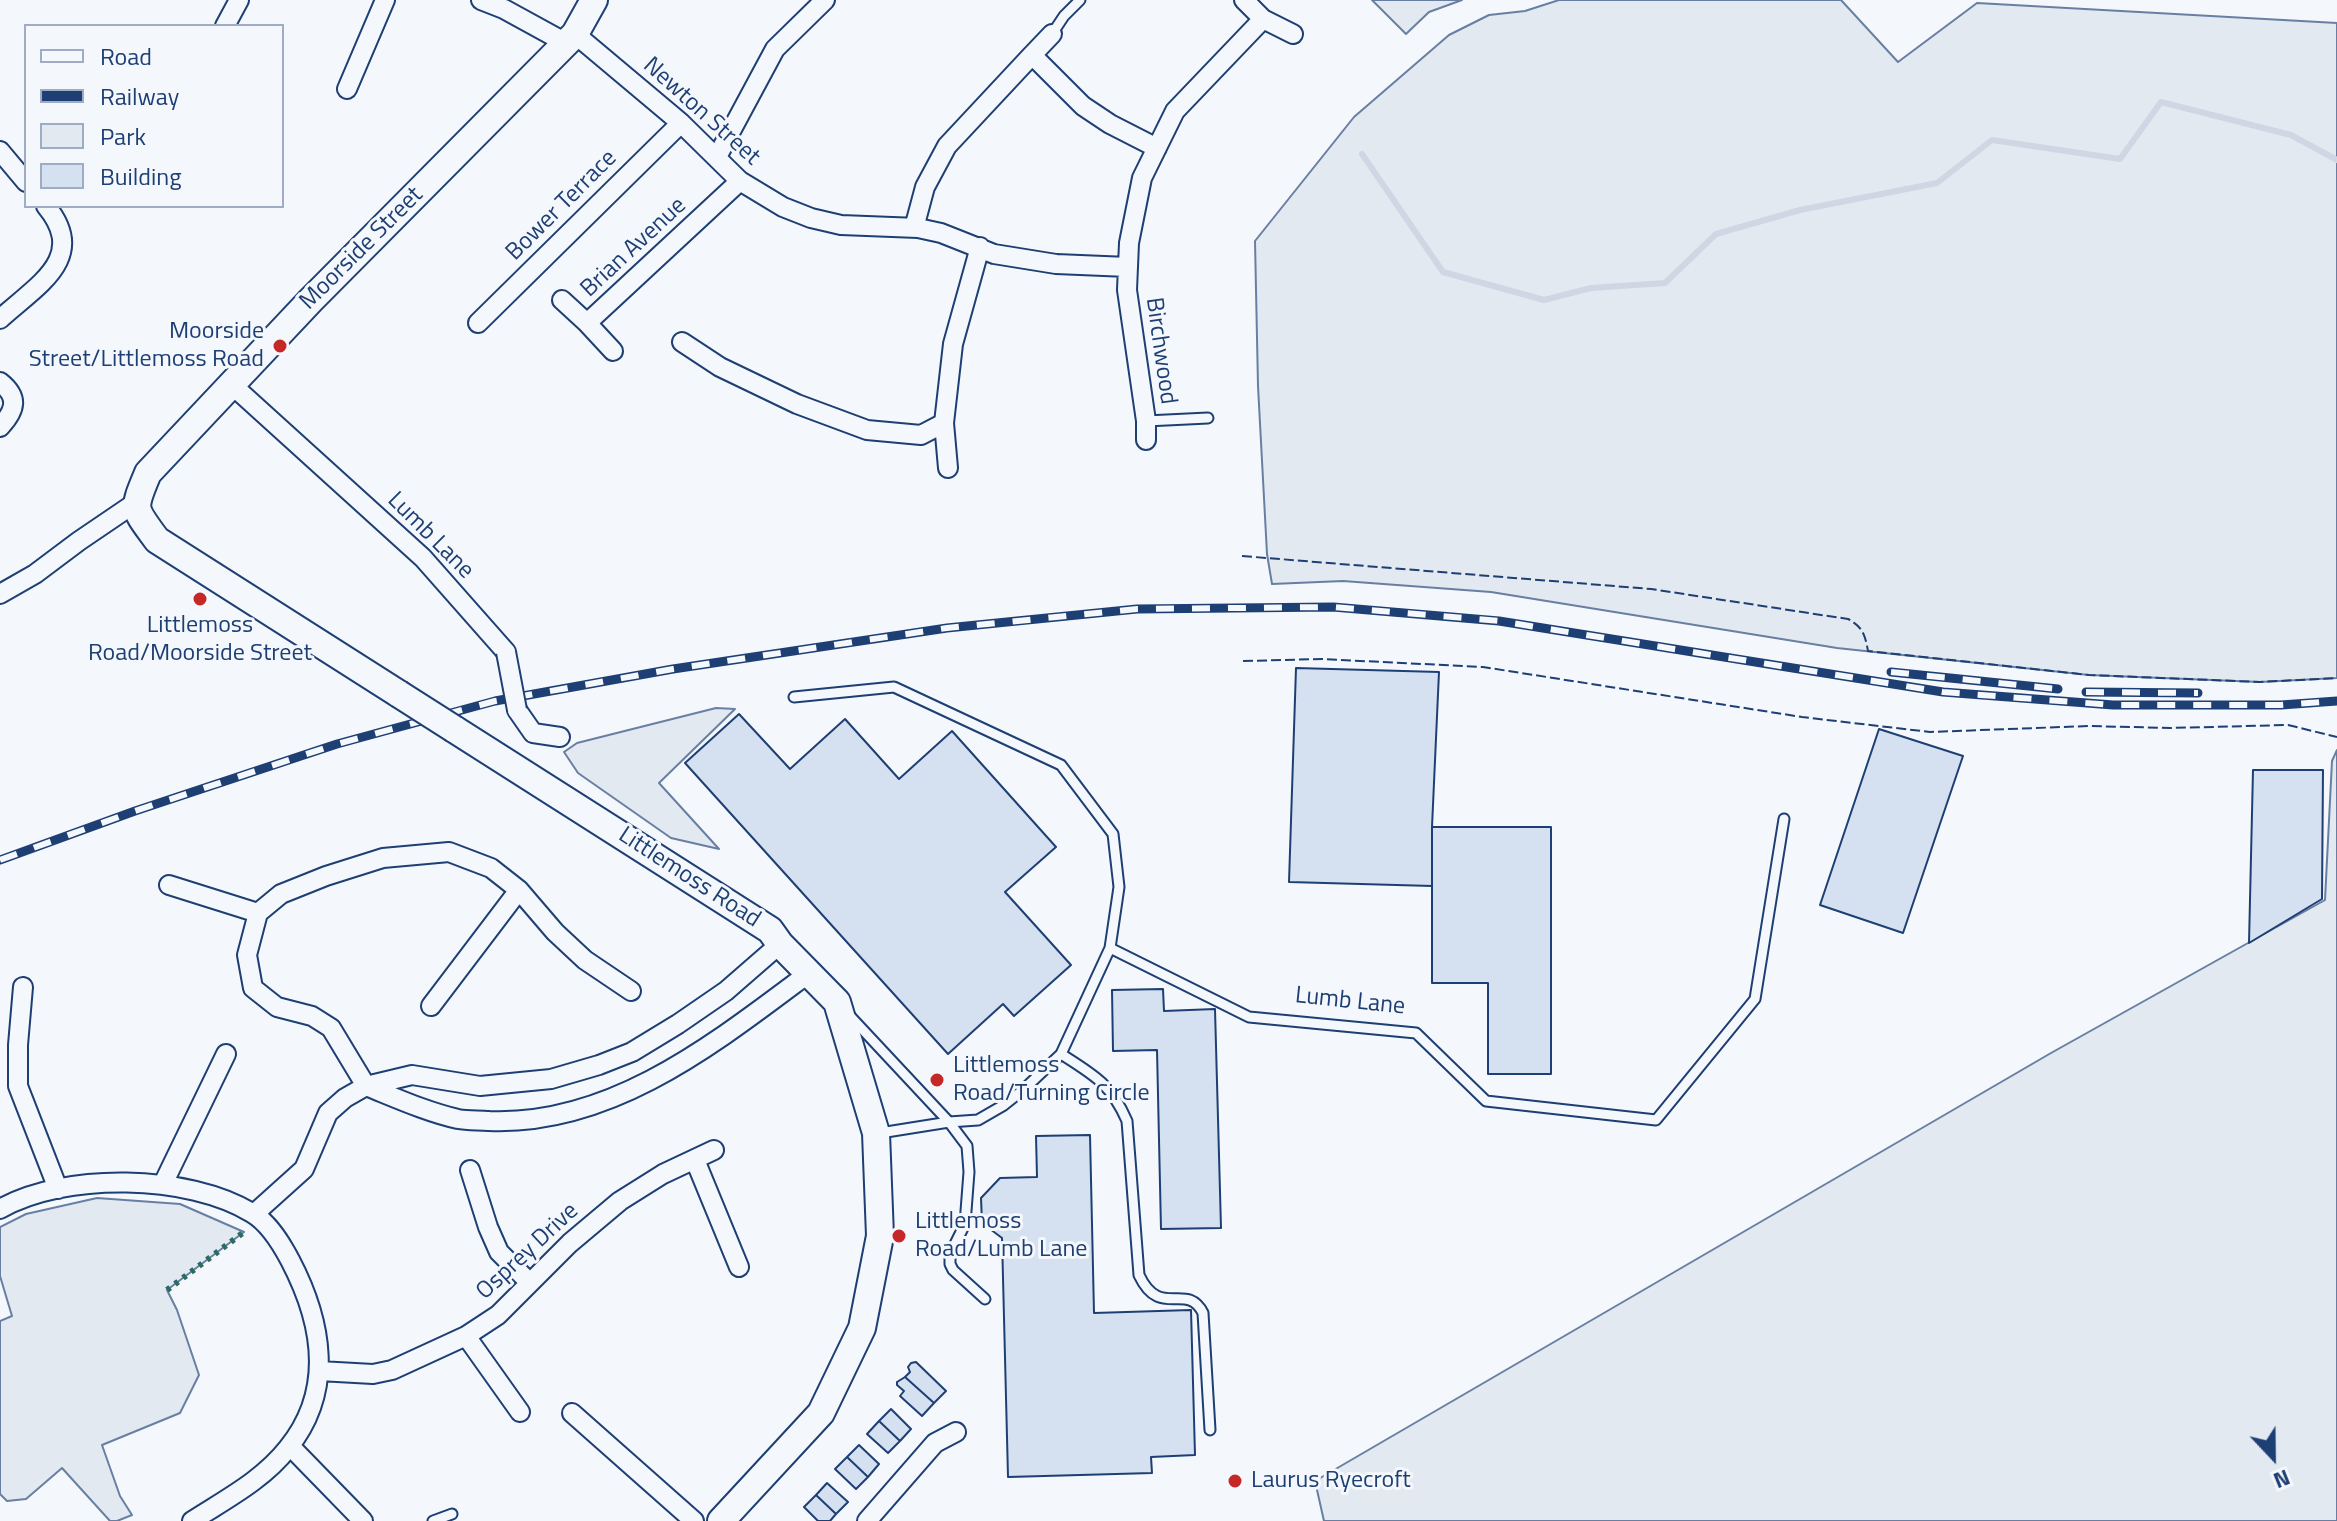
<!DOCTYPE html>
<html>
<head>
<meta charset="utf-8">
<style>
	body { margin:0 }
	#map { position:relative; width:2337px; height:1521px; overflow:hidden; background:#f4f7fb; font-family:"Titillium Web",sans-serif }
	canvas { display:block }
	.legend { position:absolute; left:24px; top:24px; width:260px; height:184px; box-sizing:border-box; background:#f4f7fb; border:2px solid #9eadc5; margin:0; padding:10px 14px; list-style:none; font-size:24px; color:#1d3f73 }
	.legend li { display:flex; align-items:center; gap:16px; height:40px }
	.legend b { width:40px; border:2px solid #9eadc5 }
	.north { position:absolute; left:2233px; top:1417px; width:80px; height:80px; -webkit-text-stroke:6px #f4f7fb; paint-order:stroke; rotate:158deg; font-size:22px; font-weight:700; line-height:32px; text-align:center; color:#1d3f73 }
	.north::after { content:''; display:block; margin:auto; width:28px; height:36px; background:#1d3f73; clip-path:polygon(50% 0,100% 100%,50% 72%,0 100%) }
</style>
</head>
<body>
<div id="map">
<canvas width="2337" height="1521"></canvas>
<ul class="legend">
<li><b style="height:10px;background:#f4f7fb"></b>Road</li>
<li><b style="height:10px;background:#1d3f73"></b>Railway</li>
<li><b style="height:22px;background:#e3e9f0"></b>Park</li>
<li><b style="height:22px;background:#d5e0f0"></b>Building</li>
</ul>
<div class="north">N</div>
</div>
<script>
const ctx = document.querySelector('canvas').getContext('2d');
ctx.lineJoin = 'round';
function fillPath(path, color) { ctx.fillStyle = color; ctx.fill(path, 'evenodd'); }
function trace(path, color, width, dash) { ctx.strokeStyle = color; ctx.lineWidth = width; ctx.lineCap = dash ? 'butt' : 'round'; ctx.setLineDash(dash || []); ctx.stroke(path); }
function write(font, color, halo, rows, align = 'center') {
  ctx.font = font + ' "Titillium Web",sans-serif'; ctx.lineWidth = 6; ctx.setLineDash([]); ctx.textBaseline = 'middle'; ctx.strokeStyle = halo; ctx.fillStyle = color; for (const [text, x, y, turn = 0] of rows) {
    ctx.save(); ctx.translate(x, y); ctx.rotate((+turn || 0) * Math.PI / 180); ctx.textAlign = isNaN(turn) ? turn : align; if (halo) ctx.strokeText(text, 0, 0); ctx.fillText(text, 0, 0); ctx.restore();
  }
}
const green = new Path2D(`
	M1372 0H1462L1429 12 1406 34Z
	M1559 0H1841L1898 62 1977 3 2337 23V678L2260 682 2089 675 1837 648 1491 592 1343 581 1272 584 1267 554 1258 386 1255 241 1354 117 1449 35 1489 15 1525 11Z
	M716 708 735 709 659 783 719 849 671 838 578 773 564 752 577 743Z
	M2337 750V1521H1324L1315 1481 2051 1053 2325 900 2332 761Z
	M97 1198 180 1204 244 1232 167 1290 177 1310 199 1375 180 1413 102 1445 120 1496 132 1515 117 1521H110L62 1468 26 1499 7 1501 0 1494V1321L12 1316 0 1276V1227L26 1214Z`);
fillPath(green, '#e3e9f0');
trace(green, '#687fa3', 2);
trace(new Path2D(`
	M1362 154 1443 272 1544 300 1591 288 1665 283 1716 234 1800 210 1937 183 1992 140 2120 159 2161 102 2291 135 2337 160`), '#cfd7e4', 6);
const building = new Path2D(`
	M1296 668 1439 672 1432 827V886L1289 882Z
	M739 714 790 769 845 719 899 779 952 731 1056 847 1005 892 1071 965 1014 1016 1003 1004 948 1054 685 763Z
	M1879 729 1963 756 1903 933 1820 905Z
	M2253 770H2323L2322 899 2249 943Z
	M1432 827H1551V1074H1488V983H1432Z
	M1163 989 1164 1011 1215 1009 1221 1228 1161 1229 1157 1050 1113 1051 1112 990Z
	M1090 1135 1094 1313 1191 1310 1195 1455 1151 1457 1152 1473 1008 1477 1002 1238 982 1223 981 1198 1000 1178 1037 1177 1036 1136Z
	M916 1362 946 1391 934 1403 905 1377 910 1372 908 1367 911 1363Z
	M905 1377 934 1403 922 1416 900 1396 904 1391 897 1385V1382Z
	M891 1409 911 1429 900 1441 879 1421Z
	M879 1421 900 1441 888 1453 867 1434Z
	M859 1445 879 1464 868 1477 847 1457Z
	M847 1457 868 1477 856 1489 835 1469Z
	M827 1483 848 1502 836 1514 816 1495Z
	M816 1495 836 1514 830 1521H818L804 1507Z`);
fillPath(building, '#d5e0f0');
trace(building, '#1d3f73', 2);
const lane = new Path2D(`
	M1052 34 1064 16 1080 0
	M1146 421 1208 418
	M794 697 894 687 1061 765 1113 834 1119 887 1110 948
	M849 1015 949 1122 967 1146 969 1172 965 1224 950 1254V1264L953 1270 985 1299
	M1061 1054C1094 1075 1111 1084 1127 1121L1139 1275C1160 1320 1187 1281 1203 1313L1210 1430
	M880 1133 949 1122 978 1120 1004 1105 1023 1090 1061 1054 1110 948 1249 1017 1416 1033 1486 1101 1656 1120 1755 999 1784 819
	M433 1521 452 1514`);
const street = new Path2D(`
	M481 0 504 9 566 43
	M1244 0 1263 19 1293 34
	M225 26 239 0
	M575 34 681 123 740 181 783 207 811 218 841 225 918 228 941 233 994 254 1056 264 1128 267
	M1032 55 1052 34
	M347 89 385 0
	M0 151 26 182
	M717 157 775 49 825 0
	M914 228 925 187 947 146 1032 55 1083 106 1110 124 1157 148
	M562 300 587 323
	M0 319C37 285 89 258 46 206
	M478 323 681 123
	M682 342 720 367 797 404 867 430 921 435 944 423 953 344 980 247
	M613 351 587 323 740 181
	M0 382C19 397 16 410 0 427
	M231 384 423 558 506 652
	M944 423 948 468
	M1146 440V421L1127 290 1129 243 1142 178 1175 111 1263 19
	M0 594 35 574 79 541 135 503
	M517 710 533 733 560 737
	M169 885 258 913
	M23 987 18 1045V1086L58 1189
	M431 1006 519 890
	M366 1086 331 1028 312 1016 277 1007 253 988 247 955 258 913 281 894 326 876 383 858 449 852 491 868 519 890 555 932 585 960 631 991
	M366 1086C396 1098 427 1112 458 1119 468 1121 479 1120 489 1121 612 1126 715 1043 809 973
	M695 1160 739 1267
	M470 1170 488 1227 499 1252 530 1283
	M163 1184 226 1054
	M0 1209C65 1172 188 1174 252 1213 269 1223 281 1243 290 1260 322 1321 335 1390 288 1448 263 1480 226 1499 192 1521
	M254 1214 304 1169 328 1113 345 1098 366 1086 412 1075 480 1086 551 1079 599 1065 632 1052 678 1024 726 991 780 944
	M466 1336 520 1412
	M319 1371 373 1374 392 1370 466 1336 498 1315 570 1243 620 1201 663 1174 714 1150
	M572 1413 694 1521
	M290 1446 363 1521
	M867 1521 935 1443 956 1432`);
const secondary = new Path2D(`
	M399 694 157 540C133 507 132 511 148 473L311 300 575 34 594 0
	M454 729 770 930 780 944 837 1002 876 1133 880 1236 862 1328 821 1413 721 1521`);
trace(lane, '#1d3f73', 13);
trace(street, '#1d3f73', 22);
trace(secondary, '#1d3f73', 30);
trace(lane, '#f4f7fb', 9);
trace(street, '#f4f7fb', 18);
trace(secondary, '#f4f7fb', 26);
const rail = new Path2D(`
	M1891 672 2058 689
	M2086 692 2198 693
	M0 860 135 811 337 744 495 701 673 669 947 628 1137 609 1333 607 1499 621 1943 692 2113 705H2281L2337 701`);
trace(rail, '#1d3f73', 9);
trace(rail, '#f4f7fb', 6, [18]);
const streetBridge = new Path2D(`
	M506 652 517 710`);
const secondaryBridge = new Path2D(`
	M399 694 454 729`);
trace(streetBridge, '#1d3f73', 22, []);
trace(secondaryBridge, '#1d3f73', 30, []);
trace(streetBridge, '#f4f7fb', 18);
trace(secondaryBridge, '#f4f7fb', 26);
trace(new Path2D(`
	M167 1290 244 1232`), '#2c6c60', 6, [4, 6]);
trace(new Path2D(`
	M1242 556 1651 589 1848 619C1863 627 1865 635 1868 651L2089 675 2260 682 2337 678
	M1243 661 1322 659 1483 667 1802 717 1930 732 2089 726 2170 728 2288 725 2337 737`), '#1d3f73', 2, [10, 4]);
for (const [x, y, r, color] of [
	[280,346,8,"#c62828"],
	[200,599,8,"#c62828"],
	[937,1080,8,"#c62828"],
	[899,1236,8,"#c62828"],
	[1235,1481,8,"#c62828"]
]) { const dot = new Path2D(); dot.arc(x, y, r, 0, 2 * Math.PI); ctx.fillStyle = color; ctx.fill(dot); trace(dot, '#f4f7fb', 3); }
write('24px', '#1d3f73', '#f4f7fb', [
	["Newton Street",701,112,42],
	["Bower Terrace",562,206,-45],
	["Brian Avenue",634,248,-43],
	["Moorside Street",362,249,-45],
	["Birchwood",1160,351,82],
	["Lumb Lane",430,536,45],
	["Littlemoss Road",689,878,33],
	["Lumb Lane",1350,1002,6],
	["Osprey Drive",528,1252,-43]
]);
write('24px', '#1d3f73', '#f4f7fb', [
	["Moorside",264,332,"right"],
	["Street/Littlemoss Road",264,360,"right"],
	["Littlemoss",200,626,"center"],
	["Road/Moorside Street",200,654,"center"],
	["Littlemoss",953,1066],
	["Road/Turning Circle",953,1094],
	["Littlemoss",915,1222],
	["Road/Lumb Lane",915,1250],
	["Laurus Ryecroft",1251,1481]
], 'left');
</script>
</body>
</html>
